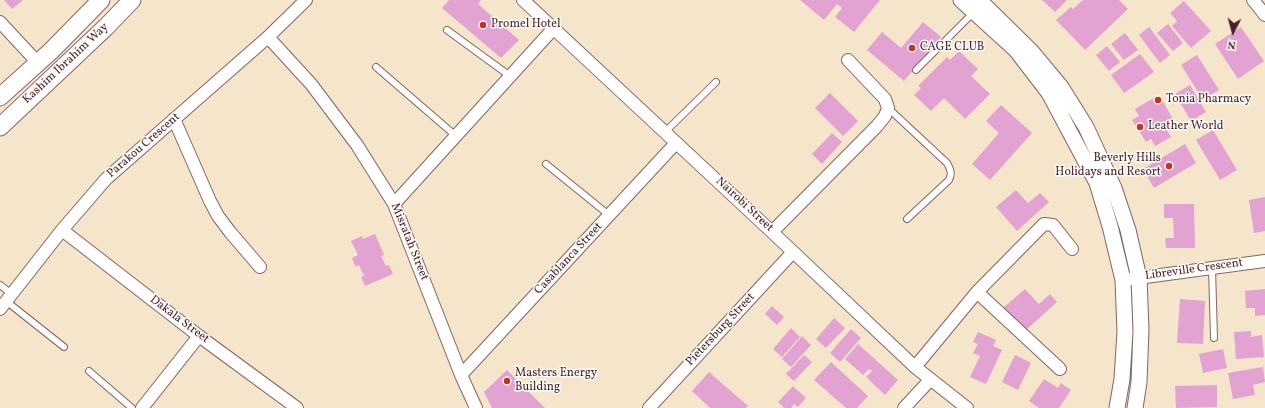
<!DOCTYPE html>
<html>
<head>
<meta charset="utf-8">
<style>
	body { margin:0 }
	#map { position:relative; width:1265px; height:408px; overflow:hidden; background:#f4e5cb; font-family:Vollkorn,serif }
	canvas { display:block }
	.north { position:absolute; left:1213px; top:12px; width:40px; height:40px; -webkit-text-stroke:3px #fdfcf7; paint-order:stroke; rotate:186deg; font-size:11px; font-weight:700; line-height:16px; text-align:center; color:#4a1f2b }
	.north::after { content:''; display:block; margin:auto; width:14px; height:18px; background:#4a1f2b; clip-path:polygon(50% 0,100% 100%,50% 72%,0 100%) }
</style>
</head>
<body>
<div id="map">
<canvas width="1265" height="408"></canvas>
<div class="north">N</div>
</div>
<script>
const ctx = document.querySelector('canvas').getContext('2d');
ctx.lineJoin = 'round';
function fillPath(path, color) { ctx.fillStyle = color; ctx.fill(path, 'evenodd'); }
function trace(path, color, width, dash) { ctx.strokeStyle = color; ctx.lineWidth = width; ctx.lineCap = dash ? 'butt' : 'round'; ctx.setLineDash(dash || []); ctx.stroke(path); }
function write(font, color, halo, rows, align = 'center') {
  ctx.font = font + ' Vollkorn,serif'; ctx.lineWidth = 3; ctx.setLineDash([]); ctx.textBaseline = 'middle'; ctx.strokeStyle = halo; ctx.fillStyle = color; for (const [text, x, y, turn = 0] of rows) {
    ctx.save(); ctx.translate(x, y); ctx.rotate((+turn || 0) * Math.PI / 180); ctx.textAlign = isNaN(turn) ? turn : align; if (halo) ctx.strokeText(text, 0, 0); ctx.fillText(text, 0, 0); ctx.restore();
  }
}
fillPath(new Path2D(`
	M4 0H23L12 9Z
	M449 0H481L478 4 519 40 501 58 442 8Z
	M800 0H880L854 32 835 17 842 8 837 4 824 20Z
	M1042 0H1067L1055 12Z
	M1083 0H1119L1128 9 1085 50 1056 20 1071 7 1073 9Z
	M1184 1 1211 31 1191 48 1172 26 1177 21 1170 13Z
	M923 22 941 37 904 81 867 50 882 32 901 48Z
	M1168 24 1183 43 1173 51 1157 33Z
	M1149 27 1170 55 1160 63 1139 35Z
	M1241 27 1264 61 1238 79 1215 44Z
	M1125 33 1138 50 1124 60 1111 44Z
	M1107 46 1120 62 1109 71 1096 55Z
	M959 51 978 69 971 76 990 94 965 119 944 98 931 111 914 95 921 88 918 86 947 57 950 60Z
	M1140 54 1154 72 1124 93 1111 75Z
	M1197 55 1219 90 1203 100 1181 65Z
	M1190 85 1206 112 1191 121 1175 94Z
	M830 93 858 121 843 136 815 108Z
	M1159 95 1176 124 1167 130 1171 137 1155 146 1151 139 1146 142 1132 120 1139 116 1135 109Z
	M1001 105 1032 133 990 180 972 164 999 133 986 121Z
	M1213 130 1237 170 1220 180 1196 140Z
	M832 133 842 142 822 164 812 154Z
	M1185 144 1196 163 1154 188 1143 169Z
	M1016 190 1028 203 1040 193 1049 202 1017 231 996 207Z
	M1265 197V231L1254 233 1249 200Z
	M1164 204H1194L1195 248H1166L1165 238H1174L1173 218H1164Z
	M375 234 384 255 381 256 386 266 389 265 393 274 365 286 361 277 364 276 359 265 356 267 352 258 358 255 351 241 362 236 363 239Z
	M1025 289 1039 304 1050 294 1057 302 1024 332 1003 308Z
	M1265 289V315L1255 316V308H1246L1245 291Z
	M1180 299 1205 301 1203 344 1177 343Z
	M772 306 784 317 777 325 765 314Z
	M834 318 845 328 826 348 816 339Z
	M791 328 800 337 782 357 773 349Z
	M851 329 861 338 840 362 830 353Z
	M1251 331V337L1262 335 1264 357 1236 359 1234 332Z
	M978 332 996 340 993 346 1002 350 986 384 970 377 980 356 973 353 978 344 973 342Z
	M802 336 811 345 791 367 782 359Z
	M858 344 898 380 885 395 866 377 872 371 869 369 863 375 845 359Z
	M1223 349 1227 368 1203 373 1199 354Z
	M804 355 812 362 794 381 786 374Z
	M1015 355 1031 363 1018 390 1002 382Z
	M831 362 868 396 857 408H846L814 380Z
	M1263 367 1265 382 1253 385 1255 395 1233 399 1228 373Z
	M507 370 545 408H492L484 392Z
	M709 372 748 406 746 408H710L692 391Z
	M1044 379 1058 388 1061 383 1071 390 1059 408H1039L1029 401Z
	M1217 385V407L1176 408 1175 386Z
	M793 386 806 398 798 407 794 404 791 408H784L778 402Z`), '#e3a3d2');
const service = new Path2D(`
	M447 30 510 76
	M376 67 456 136
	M916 70 974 12
	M888 108 947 163C951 170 952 174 949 180L907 219
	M665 132 716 82
	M546 164 609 215
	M1212 268 1214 338
	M0 285 12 294
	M6 301 64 347
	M89 371 132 408`);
const minor = new Path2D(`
	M523 0 772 232 915 367 967 408
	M1253 0 1265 15
	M0 22 38 63
	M268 37 311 84 357 145 394 204 461 375 476 408
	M174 119 210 201 218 216 230 232 260 267
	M394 204 554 28
	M62 230 199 336 297 408
	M772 232 877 126 885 116 888 108 885 99 848 60
	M1123 280 1265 261
	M977 292 1060 369
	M0 309 62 230 106 179 268 37 306 0
	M915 367 977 292 1044 224 1053 225 1072 249
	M461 375 676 143
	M142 408 199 336
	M649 408 793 252
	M904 408 930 380`);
const tertiary = new Path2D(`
	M961 0 1016 50 1049 93 1097 183 1110 226 1123 280 1125 332 1122 379 1117 408
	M979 0 1031 51 1061 87 1086 127 1114 188 1128 230 1139 278 1141 330 1139 382 1135 408`);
const secondary = new Path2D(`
	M0 97 51 51 101 0
	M0 127 106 27 132 0`);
trace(service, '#866463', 8);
trace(minor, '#866463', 14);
trace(tertiary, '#866463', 17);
trace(secondary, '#866463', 19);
trace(service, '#fff', 6);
trace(minor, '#fff', 12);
trace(tertiary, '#fff', 15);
trace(secondary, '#fff', 17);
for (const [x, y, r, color] of [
	[483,25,4,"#c8321e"],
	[912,48,4,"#c8321e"],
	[1158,100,4,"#c8321e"],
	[1140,127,4,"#c8321e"],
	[1169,166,4,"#c8321e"],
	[507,381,4,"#c8321e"]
]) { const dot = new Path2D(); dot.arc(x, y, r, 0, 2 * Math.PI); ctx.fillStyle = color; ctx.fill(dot); trace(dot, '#fdfcf7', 1.5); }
write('12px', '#4a1f2b', '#fdfcf7', [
	["Promel Hotel",491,25],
	["CAGE CLUB",920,48],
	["Tonia Pharmacy",1166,100],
	["Leather World",1148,127],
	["Beverly Hills",1161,159,"right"],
	["Holidays and Resort",1161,173,"right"],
	["Masters Energy",515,374],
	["Building",515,388]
], 'left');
write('12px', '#4a1f2b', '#fdfcf7', [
	["Kashim Ibrahim Way",66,64,-43],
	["Parakou Crescent",144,146,-41],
	["Nairobi Street",744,205,43],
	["Misratah Street",409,242,68],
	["Casablanca Street",569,259,-47],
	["Libreville Crescent",1194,270,-8],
	["Dakala Street",179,320,37],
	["Pietersburg Street",721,330,-47]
]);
</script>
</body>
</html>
